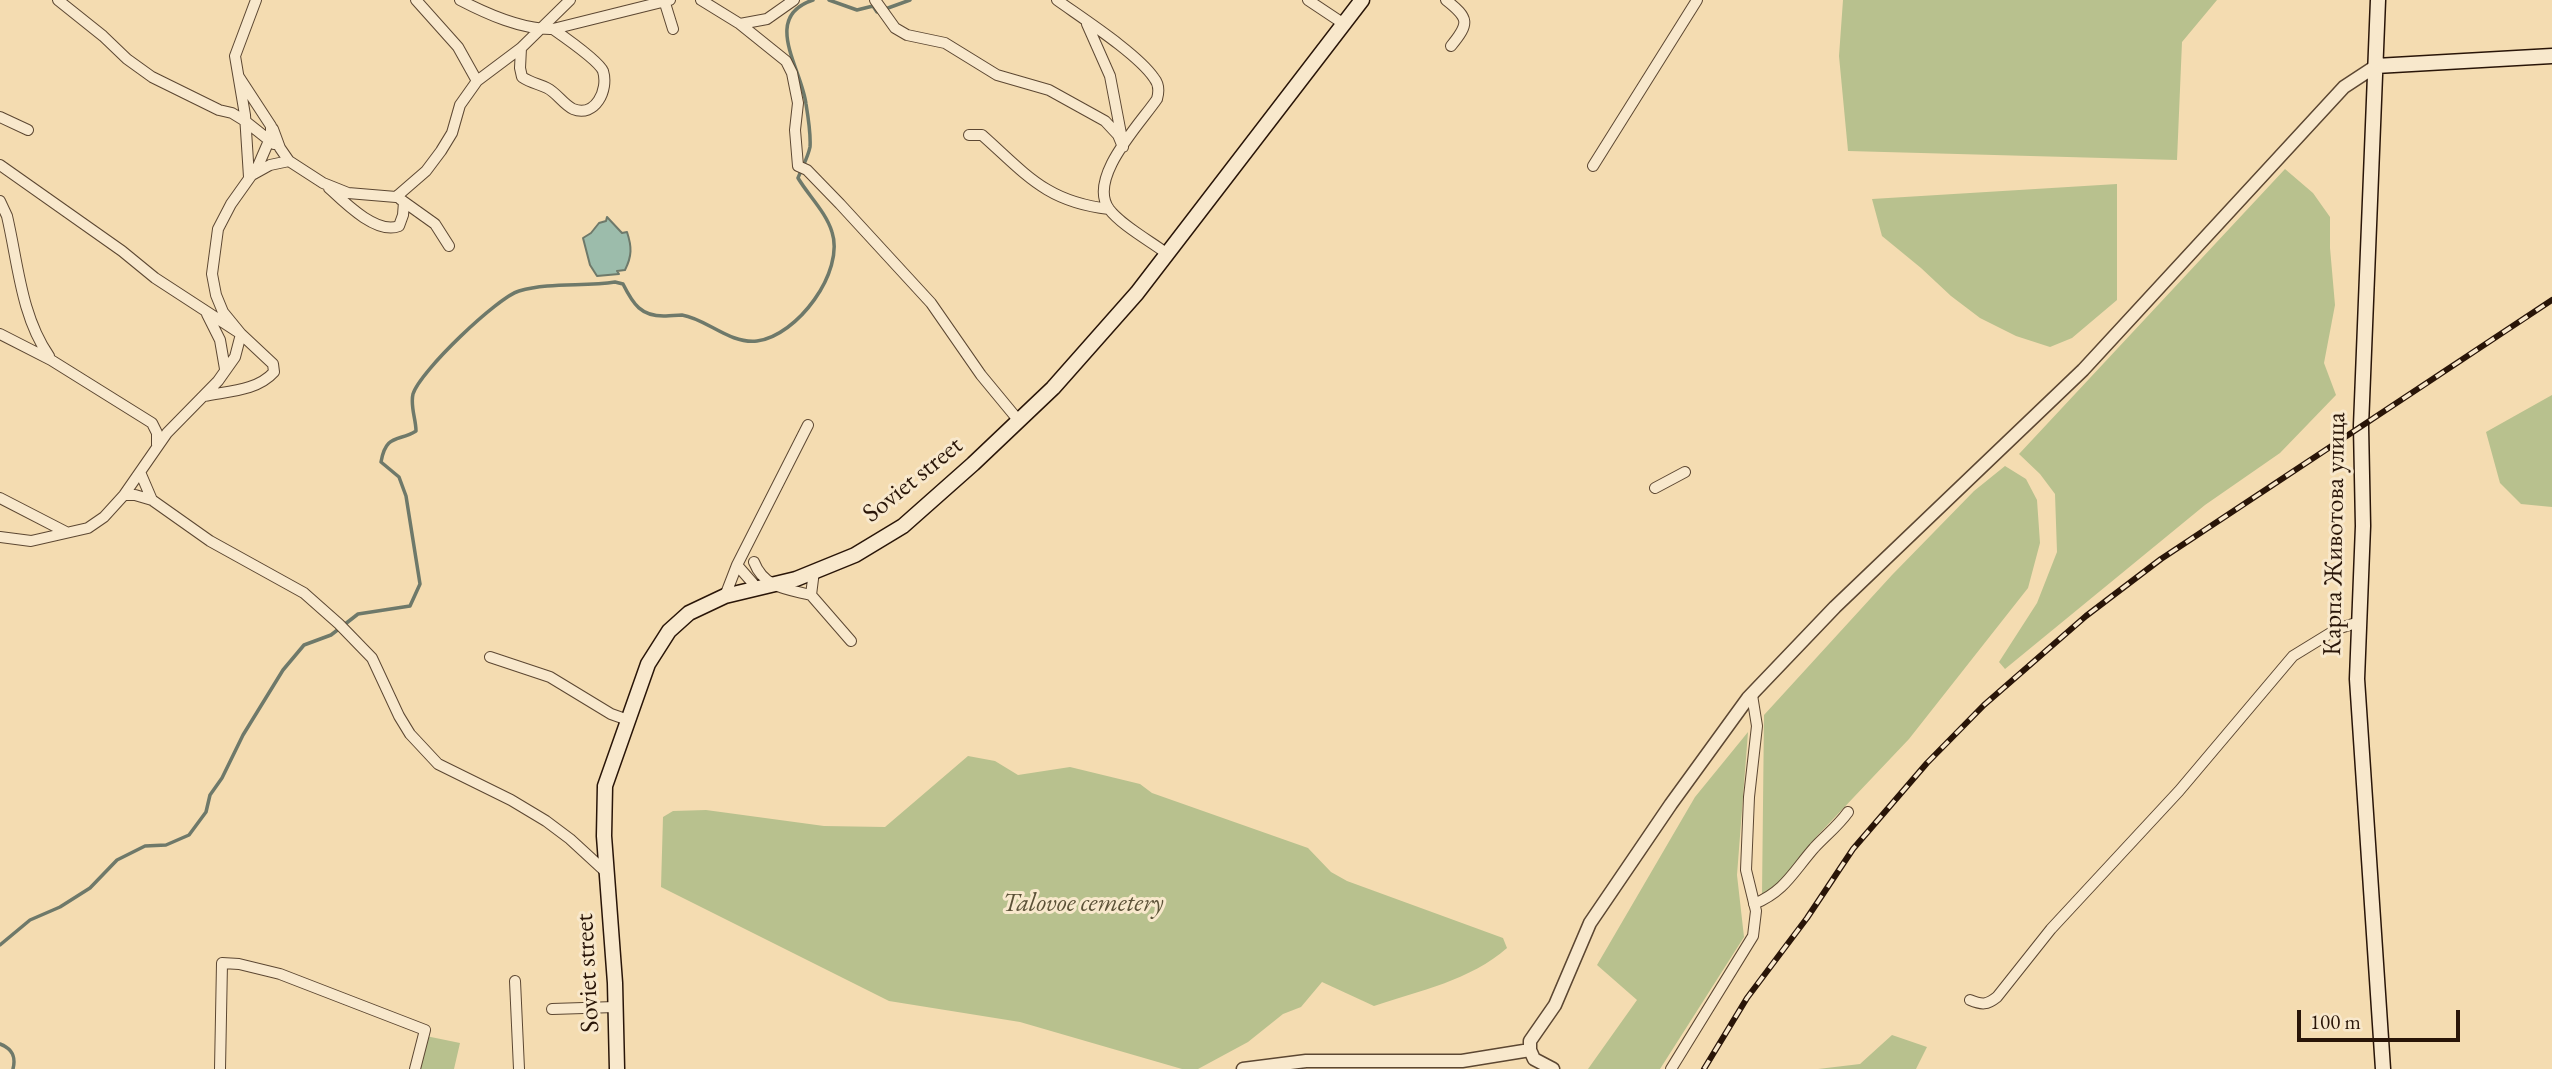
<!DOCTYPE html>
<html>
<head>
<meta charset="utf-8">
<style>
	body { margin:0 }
	#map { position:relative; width:2552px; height:1069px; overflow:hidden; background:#f4dcb1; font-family:"EB Garamond",serif }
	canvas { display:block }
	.scale { position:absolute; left:2297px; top:1010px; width:163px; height:32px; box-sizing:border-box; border:4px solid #291508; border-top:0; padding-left:9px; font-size:21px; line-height:24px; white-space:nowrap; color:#291508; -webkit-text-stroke:5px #f8e8cc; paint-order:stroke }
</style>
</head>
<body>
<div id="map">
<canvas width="2552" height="1069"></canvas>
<div class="scale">100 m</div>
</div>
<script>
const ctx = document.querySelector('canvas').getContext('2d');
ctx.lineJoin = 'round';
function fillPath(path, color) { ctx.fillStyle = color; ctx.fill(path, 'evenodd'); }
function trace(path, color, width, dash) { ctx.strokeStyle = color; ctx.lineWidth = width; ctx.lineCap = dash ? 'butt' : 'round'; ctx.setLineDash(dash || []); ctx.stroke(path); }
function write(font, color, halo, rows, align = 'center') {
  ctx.font = font + ' "EB Garamond",serif'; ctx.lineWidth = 6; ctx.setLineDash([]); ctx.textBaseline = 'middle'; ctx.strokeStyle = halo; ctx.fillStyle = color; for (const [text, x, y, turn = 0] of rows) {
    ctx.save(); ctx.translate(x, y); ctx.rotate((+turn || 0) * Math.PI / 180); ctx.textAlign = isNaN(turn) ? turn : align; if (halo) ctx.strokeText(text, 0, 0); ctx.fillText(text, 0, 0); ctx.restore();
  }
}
fillPath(new Path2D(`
	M1843 0H2217L2182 42 2177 160 1848 151 1839 56Z
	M2285 169 2313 193 2330 217V248L2335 305 2324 363 2336 395 2280 453 2205 505 2005 669 1999 662 2037 603 2057 552 2055 494 2040 474 2019 454Z
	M2117 184V300L2072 338 2050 347 2016 336 1980 318 1951 296 1921 268 1882 236 1872 199Z
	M2552 395V507L2521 504 2500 483 2486 432Z
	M2005 466 2026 479 2037 500 2040 543 2028 588 1909 739 1817 836 1778 884 1762 895 1764 715 1892 575 1974 491Z
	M1748 732 1737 875 1744 937 1660 1069H1588L1637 1000 1597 965 1695 797Z
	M968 756 995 761 1018 775 1070 767 1140 784 1152 793 1308 848 1331 872 1347 881 1503 938 1507 948C1471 980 1419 991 1374 1006L1322 982 1301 1007 1283 1014 1248 1042 1198 1069H1182L1020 1022 889 1001 661 887 663 817 673 811 706 810 824 826 885 827Z
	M1892 1035 1927 1047 1916 1069H1818L1860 1064Z
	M426 1036 460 1043 454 1069H418Z`), '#b8c18e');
const water = new Path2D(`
	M607 217 622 233 627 232C632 247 632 256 625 270L617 271 619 274 597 276 590 265 583 238 591 233 599 223 606 221Z`);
fillPath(water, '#9cbcab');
trace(water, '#6e796a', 2);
trace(new Path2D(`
	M829 0 857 10 873 6 877 12 910 0
	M0 945 30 920 60 907 90 888 117 860 145 846 166 845 189 835 206 812 210 795 222 778 243 735 283 670 304 645 331 635 358 614 410 606 420 584 406 496 399 477 381 462C386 433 399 442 416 431 416 419 410 406 413 394 420 371 498 297 519 291 551 282 584 287 615 282L623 284C633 304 641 317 666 316 671 316 676 315 682 315 707 319 729 344 757 341 797 336 845 272 832 232 826 212 808 195 798 178 802 168 808 157 810 147 811 134 808 116 806 104 802 69 761 17 813 0
	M0 1044C13 1049 16 1057 13 1069`), '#6e796a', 3.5);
const minor = new Path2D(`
	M58 0 103 36 127 59 152 77 219 110 232 113 245 121 274 144
	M416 0 458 47 477 81
	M460 0C487 14 522 30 553 29L670 0
	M664 0 673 29
	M701 0 740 24 767 19 794 0
	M875 0 895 28 907 35 945 43 997 75 1049 90 1105 121 1118 135 1123 147
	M1057 0C1082 18 1138 54 1154 78 1159 84 1159 92 1157 99 1140 124 1087 178 1109 209 1121 225 1150 241 1166 253
	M1308 0 1344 24
	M1446 0C1469 18 1470 23 1451 46
	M740 24 786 61 792 73 798 103 795 130 798 166 807 170 840 204 931 303 981 375 1019 421
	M1087 24 1110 76 1122 139
	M521 48 520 68 522 77C531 83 539 84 547 88 557 93 563 104 573 109 595 118 609 90 603 71 599 61 563 36 553 29
	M0 117 28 130
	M273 129 280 148 289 161 323 183 348 193 396 197 426 171 441 151 452 133 460 105 477 81 521 48 570 0
	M969 135H982C1026 174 1046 202 1109 209
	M0 165 122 251 155 278 241 334 273 364 274 372C257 391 228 391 204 396
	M1593 166 1697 0
	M252 175 270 165 289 161
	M249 177 245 115 235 56 256 0
	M329 188C345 203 377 235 399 226L403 215 404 202
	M400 199 435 224 449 246
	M0 201 7 216C18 263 21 316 49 356
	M207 314 220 340 225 369
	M0 334 51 360 152 423 157 433V445
	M140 472 152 500
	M1655 488 1685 472
	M124 495H135L152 500 210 541 304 593 339 624 372 658 399 716 410 734 438 764 511 800 546 821 570 839 607 873
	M0 498 66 532
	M0 537 31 541 88 528 104 517 124 495 167 433 218 381 235 357 241 334 223 312 216 295 212 274 218 229 231 204 258 166 271 136V126L239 77
	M754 562C764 588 787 589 811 595
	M737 565 757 588
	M814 571 811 595 851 641
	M725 596 737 565 808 425
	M490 657 550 677 611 714 628 720
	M1754 904C1785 891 1793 872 1814 848 1825 836 1838 826 1848 812
	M515 981 519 1069
	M1970 1000C1982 1005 1987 1005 1997 997L2051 929 2179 791 2293 656 2337 629 2359 622
	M552 1009 615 1007
	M220 1069 222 963 239 964 280 974 425 1030 415 1069
	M1671 1069 1753 936 1756 911 1746 870 1749 797 1757 726 1752 695`);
const tertiary = new Path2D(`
	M1243 1069 1306 1061H1462L1530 1050
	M1553 1069 1534 1059 1530 1050V1041L1555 1005 1590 923 1671 804 1748 698 1835 607 2083 370 2344 87 2376 66`);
const secondary = new Path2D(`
	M2378 0 2361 426 2363 526 2357 679 2383 1069
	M2376 66 2552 56
	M617 1069 615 983 604 836 605 786 648 664 669 631 689 613 725 596 796 579 855 555 903 526 973 464 1053 388 1137 293 1362 0`);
trace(minor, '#5c4732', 12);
trace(tertiary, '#5c4732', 15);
trace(secondary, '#291508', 17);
trace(minor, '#f8e8cc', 10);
trace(tertiary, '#f8e8cc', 12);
trace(secondary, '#f8e8cc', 14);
const rail = new Path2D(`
	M1704 1069 1747 998 1807 918 1853 849 1927 763 1984 705 2086 616 2161 559 2552 300`);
trace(rail, '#291508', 6);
trace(rail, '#f8e8cc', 3.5, [10]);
write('26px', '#291508', '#f8e8cc', [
	["Soviet street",913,480,-39],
	["Карпа Животова улица",2335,534,-89],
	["Soviet street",588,973,-93]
]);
write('italic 26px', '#5b5137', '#f8e8cc', [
	["Talovoe cemetery",1083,904]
]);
</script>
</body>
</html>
